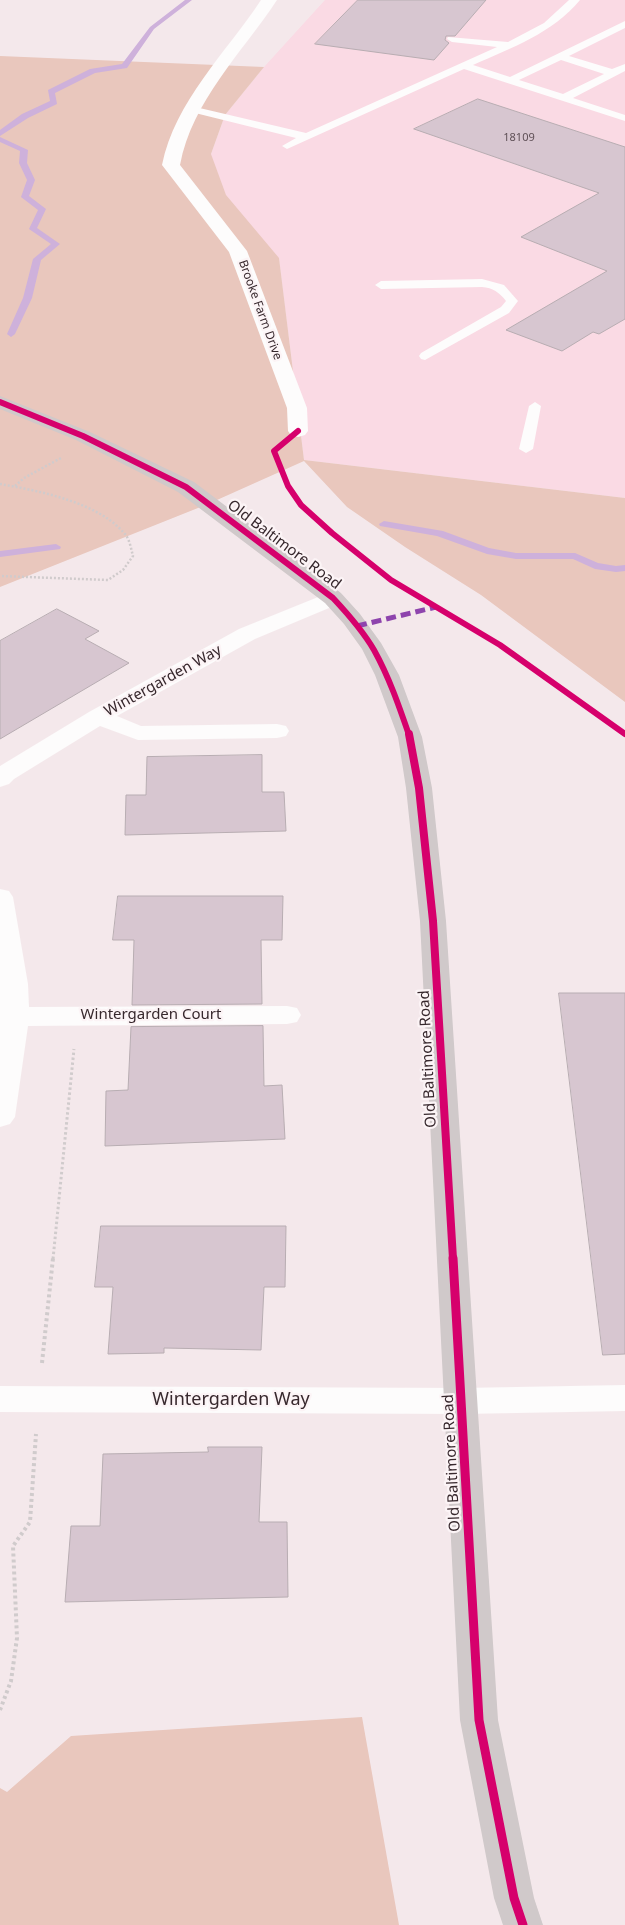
<!DOCTYPE html>
<html>
<head>
<meta charset="utf-8">
<style>
	body { margin:0 }
	canvas { display:block; background:#f4e8eb }
</style>
</head>
<body>
<canvas width="625" height="1925"></canvas>
<script>
const ctx = document.querySelector('canvas').getContext('2d');
ctx.lineJoin = 'round';
function fillPath(path, color) { ctx.fillStyle = color; ctx.fill(path, 'evenodd'); }
function trace(path, color, width, dash) { ctx.strokeStyle = color; ctx.lineWidth = width; ctx.lineCap = dash ? 'butt' : 'round'; ctx.setLineDash(dash || []); ctx.stroke(path); }
function write(font, color, halo, rows, align = 'center') {
  ctx.font = font + ' "Noto Sans",sans-serif'; ctx.lineWidth = 4.5; ctx.setLineDash([]); ctx.textBaseline = 'middle'; ctx.strokeStyle = halo; ctx.fillStyle = color; for (const [text, x, y, turn = 0] of rows) {
    ctx.save(); ctx.translate(x, y); ctx.rotate((+turn || 0) * Math.PI / 180); ctx.textAlign = isNaN(turn) ? turn : align; if (halo) ctx.strokeText(text, 0, 0); ctx.fillText(text, 0, 0); ctx.restore();
  }
}
fillPath(new Path2D(`
	M325 0H625V498L304 460 279 259 215 195 211 154 225 115 264 67Z`), '#fadae4');
fillPath(new Path2D(`
	M0 56 264 67 225 115 211 154 226 195 279 258 304 460 625 498V702L481 595 405 547 347 507 304 461 208 504 0 587Z
	M362 1717 399 1925H0V1788L7 1792 71 1736Z`), '#e9c7bd');
fillPath(new Path2D(`
	M185 0H192L154 29 127 68 95 73 55 93 57 104 28 118 0 136V130L22 114 50 101 48 90 90 69 122 64 150 27Z
	M0 137 28 150 27 163 35 180 29 196 46 209 37 228 60 244 41 260 32 298 15 334 11 337 7 334 23 298 33 259 51 244 29 229 38 210 21 197 27 180 19 163 20 151 0 142Z
	M384 521 443 531 489 548 516 553H575L598 563 616 566 625 565V571L616 572 595 569 573 559H516L487 554 437 536 380 526 379 524Z
	M56 544 61 547 60 549 0 557V551Z`), '#ceb1db');
const building = new Path2D(`
	M358 0H486L455 36H446L445 40 449 43 434 60 315 44Z
	M478 99 625 147V319L599 334 593 332 562 351 506 330 607 271 521 237 599 193 414 129Z
	M57 609 99 631 85 639 129 663 0 739V641Z
	M262 755V792H284L286 831 125 835 126 795H146L147 757Z
	M118 896H283L282 940H261L262 1004 132 1005 134 940H113Z
	M559 993H625V1354L603 1355Z
	M263 1026 264 1086 282 1085 285 1139 105 1146 106 1091 128 1090 131 1027Z
	M101 1226H286L285 1287H264L261 1350 164 1348V1353L108 1354 113 1287H95Z
	M208 1447H262L259 1522H287L288 1597 65 1602 71 1526H100L103 1454 208 1452Z`);
fillPath(building, '#d7c6d0');
trace(building, '#b8adb2', 1);
trace(new Path2D(`
	M0 484C39 491 98 502 125 534 130 540 131 549 133 556L123 570 108 580 0 576
	M15 486 24 478 61 458`), '#d0cbcc', 2.5, [2, 2]);
trace(new Path2D(`
	M53 1259 74 1049`), '#d0cbcc', 3, [2.5, 2.5]);
trace(new Path2D(`
	M42 1363 53 1258
	M0 1710 11 1681 17 1638 13 1546 30 1522 36 1434`), '#d0cbcc', 4, [3, 3]);
fillPath(new Path2D(`
	M569 0H580C553 33 511 48 473 65L510 77 625 21V28L569 56 612 69 625 64V71L573 98 625 115V121L464 69 287 149 282 146 296 138 187 111 186 109 191 106 306 133 497 47 452 42 447 39 448 37 508 42 544 23ZM561 60 604 74 563 94 519 80Z
	M482 279 504 285 518 301 509 313 425 360 421 359 419 356 421 353 501 307 506 301C499 292 493 288 482 287L381 289 375 285 381 281Z
	M535 402 541 406 533 449 526 453 519 449 529 406Z`), '#fdfcfc');
fillPath(new Path2D(`
	M261 0H277C242 53 192 101 180 165L247 251 307 408 308 431 305 435 298 437 291 435 288 431 287 408 229 252 162 165C175 101 226 53 261 0Z
	M333 591 341 593 344 598 341 603 255 639 117 716 141 726 277 724 286 726 289 731 286 736 277 738 138 740 100 726 14 779 9 784 0 787V766L89 712 239 629Z
	M0 889 9 891 13 897 28 984 29 1007 287 1006 297 1008 301 1015 297 1022 287 1024 28 1026 15 1117 10 1124 0 1127Z
	M625 1385V1411L462 1414 0 1412V1386L462 1388Z`), '#fdfcfc');
fillPath(new Path2D(`
	M0 396 90 432 194 482 341 593 360 614 381 643 399 675 422 737 432 788 446 921 498 1720 534 1898 543 1925H503L494 1898 460 1720 420 921 406 788 398 737 375 675 362 649 344 624 325 603 178 492 76 440 0 409Z`), '#d0c9ca');
trace(new Path2D(`
	M357 626 436 607`), '#8e44ad', 5, [10, 5]);
trace(new Path2D(`
	M0 402 83 436 186 487 333 598C348 614 363 631 374 650 389 677 399 706 409 735
	M298 431 274 451 288 486 301 505 332 533 391 580 500 645 625 734`), '#d6006c', 6);
trace(new Path2D(`
	M409 734 419 788 433 921 453 1259`), '#d6006c', 8);
trace(new Path2D(`
	M453 1258 479 1720 514 1898 523 1925`), '#d6006c', 9);
write('11px', '#5f5056', null, [
	["18109",519,138]
]);
write('12px', '#37282d', '#fcf4f6', [
	["Brooke Farm Drive",260,310,70]
]);
write('15px', '#37282d', '#fcf4f6', [
	["Old Baltimore Road",284,545,37],
	["Wintergarden Way",163,681,-29],
	["Wintergarden Court",151,1015],
	["Old Baltimore Road",428,1059,-93],
	["Old Baltimore Road",452,1463,-93]
]);
write('18px', '#37282d', '#fcf4f6', [
	["Wintergarden Way",231,1400]
]);
</script>
</body>
</html>
